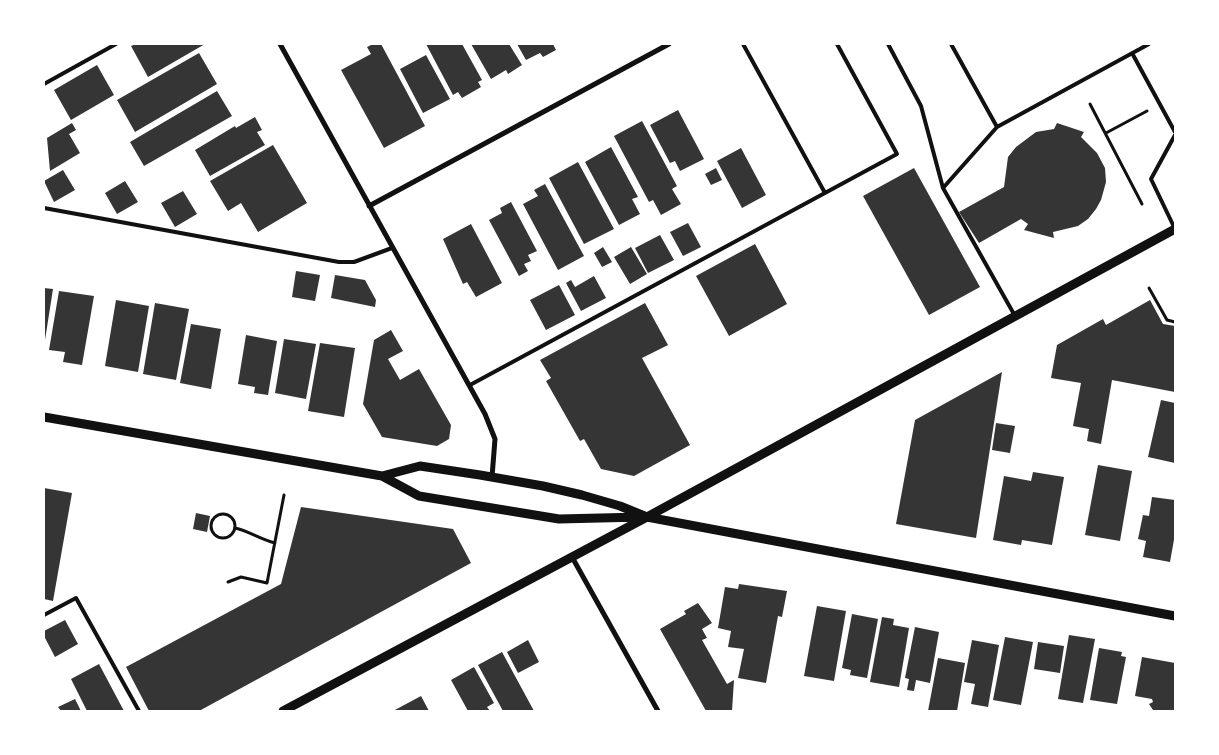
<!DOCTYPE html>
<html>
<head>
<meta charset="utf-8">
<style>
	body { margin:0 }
	#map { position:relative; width:1219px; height:755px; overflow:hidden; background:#fff; font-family:"Golos Text",sans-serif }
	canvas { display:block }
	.frame { position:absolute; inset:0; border:45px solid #fff; pointer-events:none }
</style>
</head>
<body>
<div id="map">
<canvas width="1219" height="755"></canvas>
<div class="frame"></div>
</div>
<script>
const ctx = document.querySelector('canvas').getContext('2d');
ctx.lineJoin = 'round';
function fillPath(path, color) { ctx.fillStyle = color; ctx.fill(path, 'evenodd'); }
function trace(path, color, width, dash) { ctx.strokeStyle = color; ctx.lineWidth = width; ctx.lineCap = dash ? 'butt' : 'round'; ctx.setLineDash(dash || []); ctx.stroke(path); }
fillPath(new Path2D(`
	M136 44H205L148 77 131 46Z
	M373 44H381L425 126 384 148 341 70 371 54 367 47Z
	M426 44H462L482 80 478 82 481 87 462 98 458 92 453 95Z
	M471 44H509L522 65 508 74 506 70 491 79Z
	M517 44H553L556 50 543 57 540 53 526 60Z
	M199 53 217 84 135 132 117 100Z
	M426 55 450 99 423 113 400 69Z
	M97 65 114 95 71 120 54 90Z
	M217 91 232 116 144 166 130 142Z
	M678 110 704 159 680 171 675 161 670 163 650 125Z
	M255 117 262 130 257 132 265 145 210 176 195 150 235 126 236 128Z
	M642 121 677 186 672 189 681 204 661 215 653 200 649 202 614 136Z
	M72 123 76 130 69 134 80 153 50 171 47 138Z
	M1057 123 1084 132 1081 137 1097 153 1105 168 1106 182 1101 200 1096 209 1088 219 1078 226 1053 232 1054 238 1024 230 1028 224 1021 219 979 243 959 212 1004 187 1008 157 1016 147 1036 132 1054 129Z
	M273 145 307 203 258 232 241 203 228 211 210 181Z
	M611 147 638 197 632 199 640 214 619 225 585 162Z
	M741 148 766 195 742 208 717 161Z
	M578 162 614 229 584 244 549 178Z
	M716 168 722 180 711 185 705 174Z
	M914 168 980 287 929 315 863 196Z
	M63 170 75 190 54 202 44 181Z
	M125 181 138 202 117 214 105 193Z
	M545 184 584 256 558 270 523 204 538 196 534 190Z
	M183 191 197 214 175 227 161 203Z
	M511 202 537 251 528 255 531 261 524 264 528 271 519 276 489 220 502 213 500 208Z
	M688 223 701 247 683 256 670 232Z
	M471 224 502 283 476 297 467 282 463 284 443 239Z
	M660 235 674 260 648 273 635 248Z
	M755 244 787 304 729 336 696 276Z
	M603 247 612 262 602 267 594 253Z
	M631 247 647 274 630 284 614 257Z
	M296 271 320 275 315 301 292 297Z
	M335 275 365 280 376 300 375 307 331 298Z
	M594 276 606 298 581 311 566 283 571 280 575 287Z
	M559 285 575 315 546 330 530 300Z
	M44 288 53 289 45 340H44Z
	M59 291 94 296 82 365 63 362 65 352 49 350Z
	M116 300 149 306 138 372 105 366Z
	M1150 300 1163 324 1175 326V392L1112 380 1101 444 1087 441 1089 429 1073 426 1081 383 1051 378 1057 345 1103 319 1106 325Z
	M155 303 189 309 176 380 143 374Z
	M645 303 668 345 642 358 690 445 634 476 601 469 584 439 580 441 546 381 551 378 540 360Z
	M191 324 221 329 211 389 180 383Z
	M391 330 403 351 388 359 400 380 419 369 451 425 449 439 437 446 382 437 363 404 374 340Z
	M246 335 277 341 268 395 254 393 255 387 238 384Z
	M284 339 316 344 306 399 275 393Z
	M320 343 355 348 344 417 308 411Z
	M1002 372 976 538 896 524 915 420Z
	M1161 400 1175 403V463L1148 457Z
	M996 423 1015 426 1010 453 992 450Z
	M1098 465 1132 471 1120 541 1085 535Z
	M1033 472 1064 477 1052 545 1022 540 1021 545 993 540 1004 476 1031 481Z
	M44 488 72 493 53 601 44 599Z
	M1152 497 1175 500V534L1170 562 1143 557 1146 541 1138 539 1143 515 1149 516Z
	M301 507 453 529 471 563 199 711H149L126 667 281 584Z
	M196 513 210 516 207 532 193 529Z
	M739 584 787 591 782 617 778 616 766 683 738 678 744 649 728 647 731 631 718 628 725 587 738 589Z
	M698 603 712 623 702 629 707 638 702 640 727 684 734 680 732 711H706L660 629 686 614 684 611Z
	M817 606 846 611 834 681 804 676Z
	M852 614 878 619 867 678 850 675 851 670 842 668Z
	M882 617 894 619 893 625 909 628 899 687 870 682Z
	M65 620 78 644 55 657 44 636V631Z
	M915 627 939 632 930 683 916 680 914 691 907 690 909 679 905 678Z
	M1069 635 1095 639 1083 703 1058 699Z
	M1005 637 1033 642 1021 705 993 700Z
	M528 640 539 662 518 673 507 652Z
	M972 640 999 645 988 707 971 704 975 684 964 682Z
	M1038 642 1064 646 1060 673 1034 669Z
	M1099 648 1122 652 1121 656 1126 657 1117 704 1090 700Z
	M502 652 534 711H503L478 665Z
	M1142 657 1175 663V711H1151L1153 710 1149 704 1153 702 1152 699 1135 696Z
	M938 658 965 663 957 711H928Z
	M99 664 124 711H87L71 679Z
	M474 667 494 703 487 707 490 711H468L451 680Z
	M421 696 429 711H393Z
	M75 699 81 711H61L58 707Z`), '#353535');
trace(new Path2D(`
	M1090 104 1142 204
	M1106 133 1147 111
	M1149 288 1167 320 1175 322
	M211 526a12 12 0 1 1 24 0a12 12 0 1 1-24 0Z
	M235 528C249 531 259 539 275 543
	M228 582 241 577 267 583 284 495`), '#111', 3);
trace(new Path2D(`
	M743 44 825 193
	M888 44 921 106 943 188 1015 316
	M951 44 997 127 1149 44
	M1132 53 1175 132
	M44 84 116 44
	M1175 135 1151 179 1175 229
	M943 188 997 127
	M44 208 339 262H354L392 248
	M470 385 897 154 837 44
	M44 615 76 598 139 711`), '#111', 4);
trace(new Path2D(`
	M280 44 485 414 495 439 492 477
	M369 206 669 44
	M572 557 658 711`), '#111', 5);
trace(new Path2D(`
	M44 417 382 476 419 496 559 519 642 517
	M382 476 420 466 480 475 543 486 582 495 620 506 647 517 1175 616
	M283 711 647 517 1175 229`), '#111', 9);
</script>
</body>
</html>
